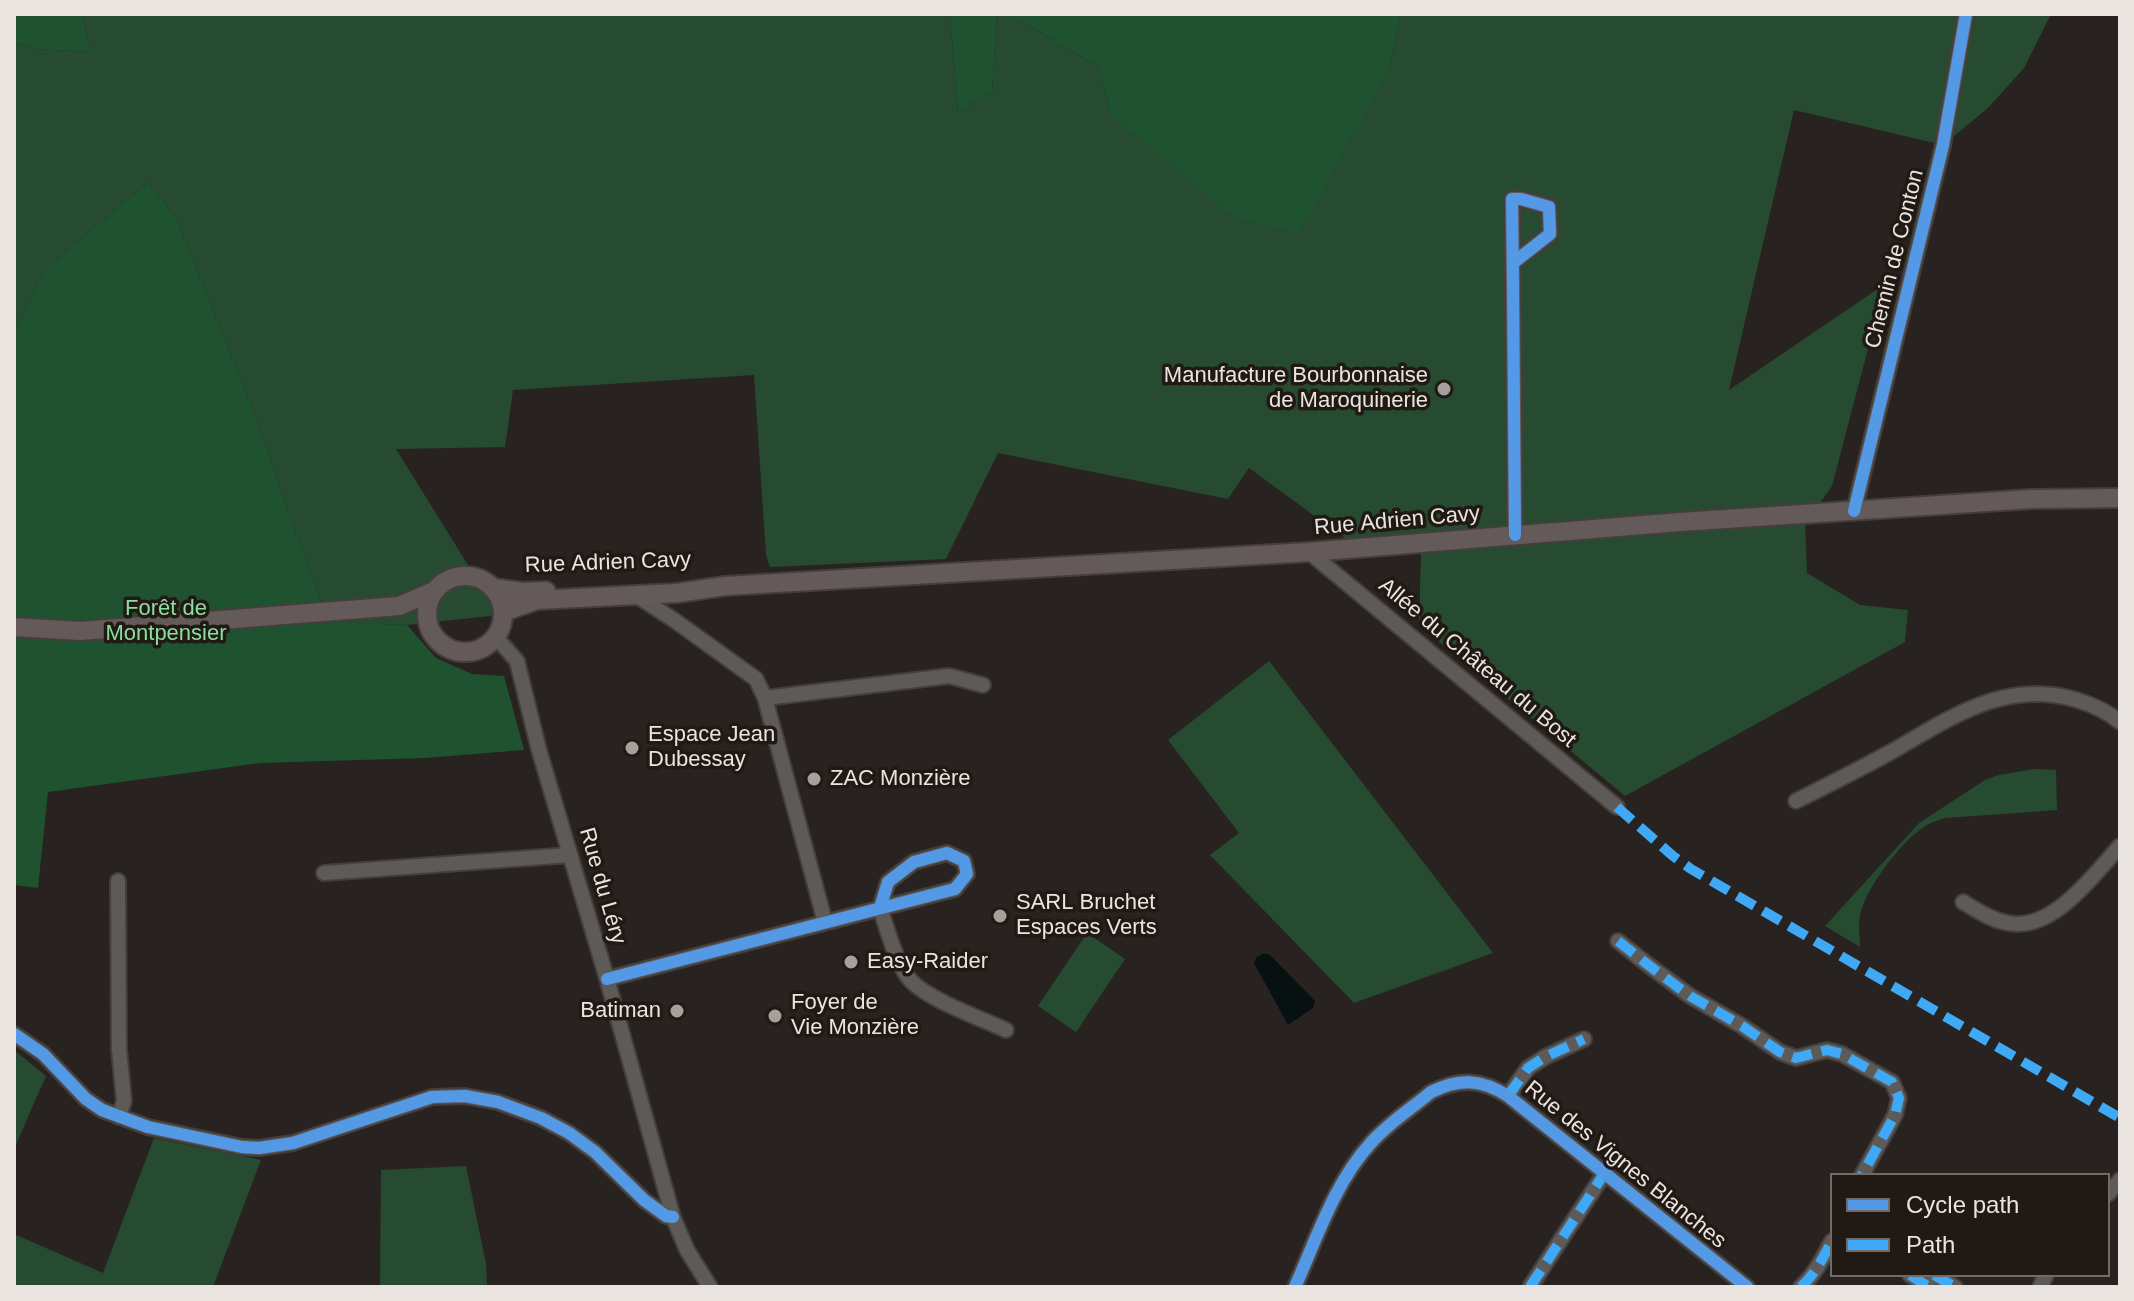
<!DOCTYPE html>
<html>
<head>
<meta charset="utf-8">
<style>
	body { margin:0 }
	#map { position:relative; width:2134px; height:1301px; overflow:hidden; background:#282320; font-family:Helvetica,sans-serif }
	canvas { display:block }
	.frame { position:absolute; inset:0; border:16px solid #eae4e0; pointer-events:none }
	.legend { position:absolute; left:1830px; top:1173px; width:280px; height:104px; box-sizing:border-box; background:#211913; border:2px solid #716a65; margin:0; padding:10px 14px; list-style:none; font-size:24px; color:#eae4e0 }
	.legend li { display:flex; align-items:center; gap:16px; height:40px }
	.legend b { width:40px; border:2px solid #716a65 }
</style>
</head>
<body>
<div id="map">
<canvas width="2134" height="1301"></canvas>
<div class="frame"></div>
<ul class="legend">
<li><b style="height:10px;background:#5399e6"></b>Cycle path</li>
<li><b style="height:10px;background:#3fa9f5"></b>Path</li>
</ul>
</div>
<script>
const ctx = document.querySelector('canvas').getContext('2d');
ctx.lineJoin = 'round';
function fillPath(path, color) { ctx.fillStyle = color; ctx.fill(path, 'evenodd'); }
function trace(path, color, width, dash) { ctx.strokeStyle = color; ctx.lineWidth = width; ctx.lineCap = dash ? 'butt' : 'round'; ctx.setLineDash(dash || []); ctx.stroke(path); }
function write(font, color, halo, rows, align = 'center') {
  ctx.font = font + ' Helvetica,sans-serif'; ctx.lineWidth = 7; ctx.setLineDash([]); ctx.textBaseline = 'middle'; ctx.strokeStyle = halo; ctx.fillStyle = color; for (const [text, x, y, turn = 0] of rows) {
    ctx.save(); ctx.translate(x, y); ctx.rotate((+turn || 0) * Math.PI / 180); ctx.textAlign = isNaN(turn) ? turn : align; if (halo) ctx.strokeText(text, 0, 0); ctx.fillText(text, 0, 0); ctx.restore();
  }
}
fillPath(new Path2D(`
	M82 14H950L958 111 992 93 997 14H1010L1100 68 1111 115 1390 67 1401 14H2051L2024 68 1988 108 1943 145 1794 110 1729 390 1885 284 1832 486 1805 524 1807 573 1860 605 1908 610 1905 642 1625 796 1419 625 1421 553 1372 558 1249 468 1228 499 998 453 946 559 770 567 766 555 754 375 513 390 505 447 396 449 499 615 407 625 330 623 314 584 251 405 177 220 148 182 44 270 14 335V42L35 49 90 52Z
	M1269 661 1493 953 1354 1003 1210 855 1239 833 1168 740Z
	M2034 769 2056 770 2057 810 1945 818C1939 820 1932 822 1927 825 1903 839 1866 887 1860 915 1858 925 1860 937 1860 947L1825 926 1919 823 1985 780 1999 775Z
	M1087 933 1125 959 1076 1032 1038 1006Z
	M14 1050 46 1076 14 1149Z
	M154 1138 261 1160 213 1287H14V1234L103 1273Z
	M466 1166 486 1264 487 1287H380L381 1170Z`), '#264b30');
fillPath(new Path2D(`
	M14 14H82L90 52 35 49 14 42Z
	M950 14H997L992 93 958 111Z
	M1010 14H1401L1390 67 1299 233 1234 217 1111 115 1100 68Z
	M148 182 177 220 251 405 314 584 329 622 407 625 436 658 472 674 504 676 524 750 425 758 260 763 48 792 38 888 14 885V335L44 270Z`), '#1f522f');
fillPath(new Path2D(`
	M1262 954H1269L1315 1001 1313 1008 1288 1025 1254 963 1256 958Z`), '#071111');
const minor = new Path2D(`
	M1513 263 1550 234 1549 207 1521 199H1512L1513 285 1515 535
	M1854 511 1943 145 1966 14
	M1309 552 1617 807
	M637 596 674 620 756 679 765 698 825 922
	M495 636 517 661 539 750 607 979 673 1217 687 1250 710 1287
	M765 698 949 676 983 685
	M1796 801C1828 785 1858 770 1889 753 1949 719 2004 678 2077 700 2093 705 2107 711 2120 722
	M324 873 570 855
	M118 881 119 1049 124 1101 119 1117
	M1963 902C1978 911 1991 920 2008 923 2053 932 2093 875 2120 846
	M880 908C887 928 897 967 912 982 932 1001 980 1018 1006 1030
	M1618 941 1647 964 1690 996 1742 1026 1780 1052 1796 1058 1827 1050 1842 1054 1892 1082 1899 1098 1895 1115 1862 1175
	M607 979 955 889 967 874 964 861 947 853 914 862 888 882 880 908
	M14 1034 43 1054 86 1099 102 1110 148 1127 242 1147 259 1148 293 1143 432 1097 465 1096 498 1102 541 1118 569 1133 595 1152 644 1200 666 1216 673 1217
	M1508 1096 1528 1068 1545 1057 1584 1039
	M2108 1194 2120 1180
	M1910 1275 1929 1287
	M1934 1275 1955 1287
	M1295 1287C1316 1240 1335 1182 1370 1144 1387 1124 1411 1109 1431 1092 1460 1078 1481 1079 1508 1096L1747 1287
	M1530 1287 1604 1174
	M1801 1287C1815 1274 1823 1258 1832 1241
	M2040 1287 2046 1275`);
const major = new Path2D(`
	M427 614a38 38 0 1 1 76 0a38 38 0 1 1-76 0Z
	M493 588 522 592 546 591
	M503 612 537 600 677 593 725 586 1309 552 1680 522 2032 499 2120 498
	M14 627 80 631 399 606 434 591`);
trace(minor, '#443f3d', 18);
trace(major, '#443f3d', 22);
trace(minor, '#5e5a57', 14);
trace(major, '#645a59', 18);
trace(new Path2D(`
	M1617 807 1673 856 1691 869 2120 1118
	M1618 941 1647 964 1690 996 1742 1026 1780 1052 1796 1058 1827 1050 1842 1054 1892 1082 1899 1098 1895 1115 1862 1175
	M1508 1096 1528 1068 1545 1057 1584 1039
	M1910 1275 1929 1287
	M1934 1275 1955 1287
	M1530 1287 1604 1174
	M1801 1287C1815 1274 1823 1258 1832 1241`), '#3fa9f5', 10, [20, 10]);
trace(new Path2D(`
	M1513 263 1550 234 1549 207 1521 199H1512L1513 285 1515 535
	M1854 511 1943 145 1966 14
	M607 979 955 889 967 874 964 861 947 853 914 862 888 882 880 908
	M14 1034 43 1054 86 1099 102 1110 148 1127 242 1147 259 1148 293 1143 432 1097 465 1096 498 1102 541 1118 569 1133 595 1152 644 1200 666 1216 673 1217
	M1295 1287C1316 1240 1335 1182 1370 1144 1387 1124 1411 1109 1431 1092 1460 1078 1481 1079 1508 1096L1747 1287`), '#5399e6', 12);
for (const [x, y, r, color] of [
	[1444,389,8,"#a6a09d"],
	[632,748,8,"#a6a09d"],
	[814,779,8,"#a6a09d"],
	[1000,916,8,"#a6a09d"],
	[851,962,8,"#a6a09d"],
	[677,1011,8,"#a6a09d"],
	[775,1016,8,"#a6a09d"]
]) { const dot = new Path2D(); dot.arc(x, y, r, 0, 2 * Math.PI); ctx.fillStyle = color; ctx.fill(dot); trace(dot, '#211913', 3); }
write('22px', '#eae4e0', '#211913', [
	["Chemin de Conton",1895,259,-76],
	["Rue Adrien Cavy",1397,521,-5],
	["Rue Adrien Cavy",608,563,-2],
	["Allée du Château du Bost",1477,663,40],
	["Rue du Léry",602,886,74],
	["Rue des Vignes Blanches",1625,1165,39]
]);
write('22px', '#eae4e0', '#211913', [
	["Manufacture Bourbonnaise",1428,376,"right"],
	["de Maroquinerie",1428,401,"right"],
	["Espace Jean",648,735],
	["Dubessay",648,760],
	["ZAC Monzière",830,779],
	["SARL Bruchet",1016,903],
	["Espaces Verts",1016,928],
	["Easy-Raider",867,962],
	["Foyer de",791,1003],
	["Vie Monzière",791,1028],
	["Batiman",661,1011,"right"]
], 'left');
write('22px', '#8ade9e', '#211913', [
	["Forêt de",166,609],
	["Montpensier",166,634]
]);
</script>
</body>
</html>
